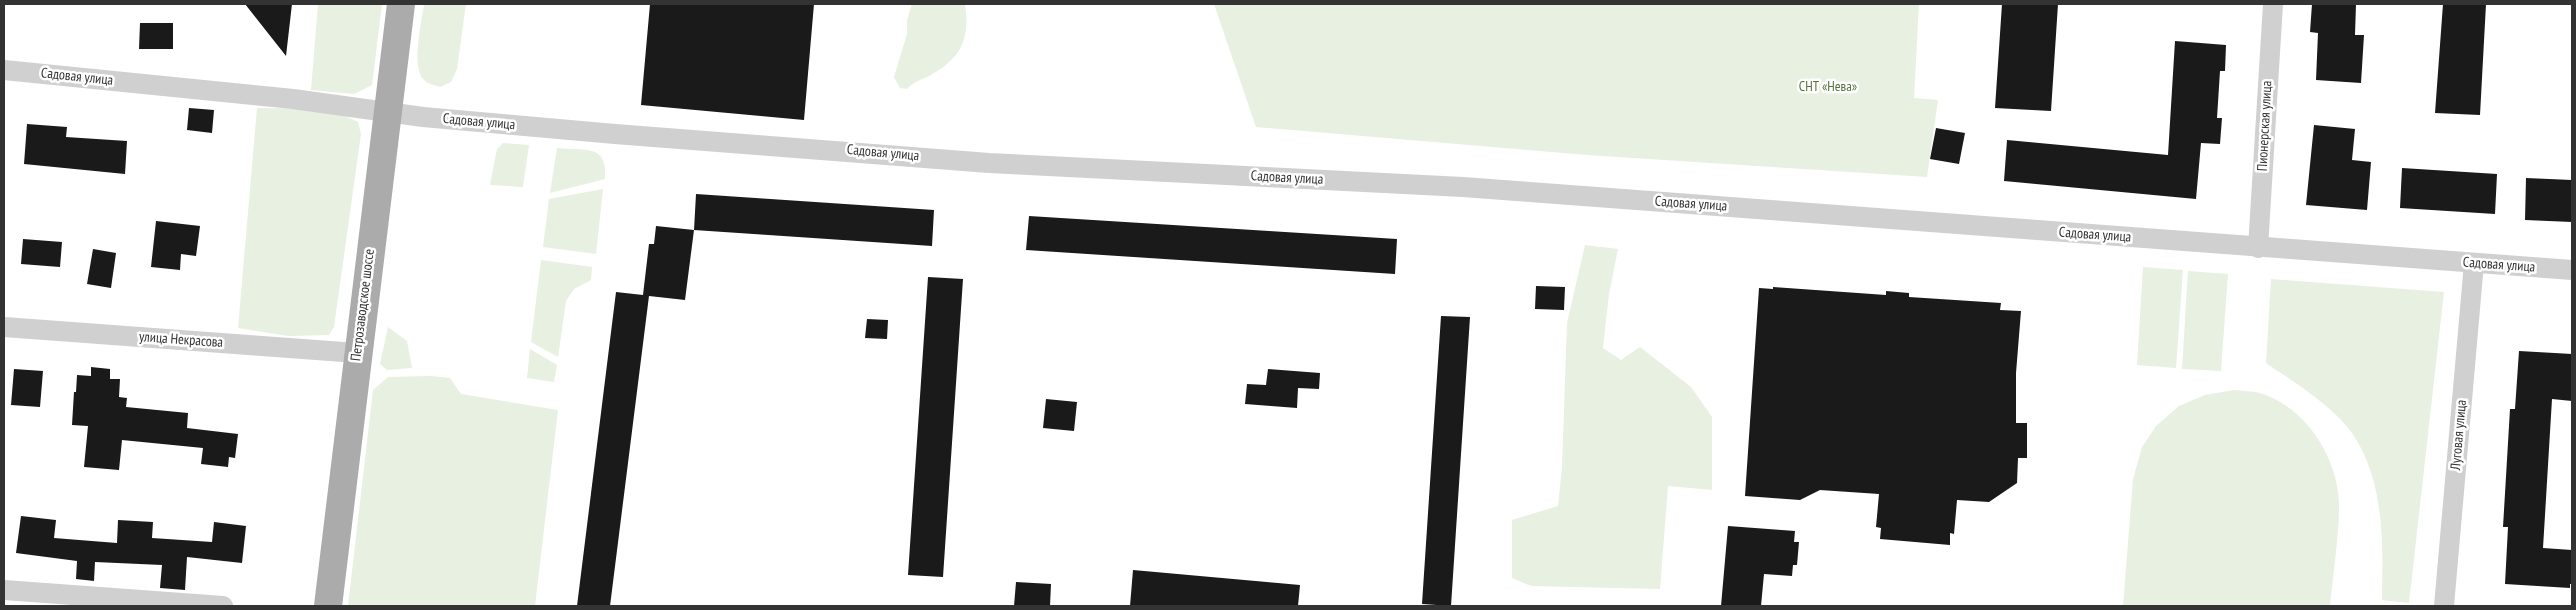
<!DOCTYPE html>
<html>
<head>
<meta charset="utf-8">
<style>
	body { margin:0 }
	#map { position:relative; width:2576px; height:610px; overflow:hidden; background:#fff; font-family:"PT Sans Narrow",sans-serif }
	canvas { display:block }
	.frame { position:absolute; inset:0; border:5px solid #333; pointer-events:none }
</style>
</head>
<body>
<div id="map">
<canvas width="2576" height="610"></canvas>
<div class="frame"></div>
</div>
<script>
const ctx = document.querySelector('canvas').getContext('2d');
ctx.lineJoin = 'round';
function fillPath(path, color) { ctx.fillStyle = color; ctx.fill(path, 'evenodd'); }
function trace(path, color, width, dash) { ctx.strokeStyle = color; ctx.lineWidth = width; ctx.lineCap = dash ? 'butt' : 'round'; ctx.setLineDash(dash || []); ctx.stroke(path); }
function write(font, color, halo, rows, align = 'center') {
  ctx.font = font + ' "PT Sans Narrow",sans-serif'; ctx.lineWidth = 5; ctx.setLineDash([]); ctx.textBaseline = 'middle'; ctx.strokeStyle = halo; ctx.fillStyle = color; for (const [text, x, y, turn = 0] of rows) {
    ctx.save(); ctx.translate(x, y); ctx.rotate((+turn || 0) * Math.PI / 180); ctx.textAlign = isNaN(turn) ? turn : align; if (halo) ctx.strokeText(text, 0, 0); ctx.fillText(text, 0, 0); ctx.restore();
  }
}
fillPath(new Path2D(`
	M318 4H382L372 85 354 94 311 90Z
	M424 4H466L457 69 451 82 440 87C435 85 428 84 425 81 410 69 422 21 424 4Z
	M912 4H965C970 39 962 57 931 75 922 80 914 81 907 89L900 88 894 77 907 34V20Z
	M1214 4H1919L1914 98 1938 100 1927 177 1587 155 1256 127Z
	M257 108C290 109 328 106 358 122L361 134 334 327 329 335 288 336 238 328Z
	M503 143 529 145 523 187 490 185 497 149Z
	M557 148C585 151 608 143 605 179L550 193Z
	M603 189 596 254 543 247 549 199Z
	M1585 245 1618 249 1609 294 1603 348 1621 360 1640 347 1691 387 1712 417V490L1668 486 1660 589 1531 586 1512 578V520L1558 506 1562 467 1567 323Z
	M541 260 592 267 591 280 574 289 566 301 558 357 531 342Z
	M2143 267 2183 270 2176 368 2137 365Z
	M2188 271 2228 274 2221 371 2182 369Z
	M2271 279 2444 292 2409 603 2382 600C2383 545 2385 484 2354 436 2335 407 2294 382 2266 363Z
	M388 327 407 341 412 368 387 370 380 364Z
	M530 349 557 365 554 382 527 378Z
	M431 376 450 378 461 394 558 410 535 606H348L373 390 388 377Z
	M2234 390C2242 391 2252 391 2260 393 2306 407 2338 458 2339 504 2339 538 2333 573 2330 606H2123L2133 479 2142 447 2156 426 2179 406 2205 395Z`), '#e8f0e1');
fillPath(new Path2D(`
	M245 4H292L286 56Z
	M650 4H814L804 120 641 105Z
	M2002 4H2058L2051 111 1995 108Z
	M2312 4H2356L2355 35H2364L2361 83 2316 80 2318 33 2310 32Z
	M2443 4H2486L2480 115 2435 113Z
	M140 23H173V49H139Z
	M2175 41 2226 45 2225 71H2220L2217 118H2222L2220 144 2201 143 2196 199 2004 181 2007 140 2168 155Z
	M189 108 214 110 212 133 187 130Z
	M27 124 67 127 66 137 127 141 125 174 24 164Z
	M2314 125 2355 129 2352 160 2371 162 2367 210 2306 205Z
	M1936 128 1965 133 1959 164 1930 159Z
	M2402 168 2497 174 2495 214 2400 208Z
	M2526 178 2572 180V222L2525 220Z
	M696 194 934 210 932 246 694 230Z
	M1029 216 1397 239 1395 274 1026 250Z
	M156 221 200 226 196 256 181 254 180 270 151 267Z
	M656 226 694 230 685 300 649 296 610 606H577L616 292 643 295 649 244H654Z
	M23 239 62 242 60 267 21 264Z
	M93 249 116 253 111 288 87 284Z
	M928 277 963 279 943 577 908 575Z
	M1536 286 1565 287 1564 310 1535 309Z
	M1773 287 1886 295V291L1909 293V297L2001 303 2000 310 2021 311 2016 373V423H2027V458H2018L2017 483 1989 502 1957 500 1954 534 1950 533V545L1880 539 1881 528 1876 527 1879 494 1820 490 1800 500 1745 496 1759 288 1773 289Z
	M1441 316 1470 317 1451 606 1422 604Z
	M867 319 888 320 887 339 865 338Z
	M2519 351 2572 354V401L2552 399 2543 548 2572 550V584H2570V588L2505 584 2508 527H2503L2510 409H2515Z
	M91 367 110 369V379H120L119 397 127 398 126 407 188 413 187 428 238 434 235 458 229 457 228 467 201 464 203 448 122 440 119 470 84 467 88 426 72 425 74 392H76L77 375 91 376Z
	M14 369 43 371 40 407 11 405Z
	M1268 369 1320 373 1319 389 1298 388 1297 408 1245 404 1247 384 1266 385Z
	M1046 399 1077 402 1074 431 1043 428Z
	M21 516 56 520 54 538 117 543 118 520 153 522 152 538 212 542 214 522 246 526 242 563 187 557 185 590 160 588 162 565 95 562 94 581 76 579 77 561 16 553Z
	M1728 526 1795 531 1794 542H1799L1797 565H1793L1792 576 1764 574 1761 606H1721Z
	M1133 570 1300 585 1298 606H1130Z
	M1016 582 1051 584 1050 606H1014Z`), '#1a1a1a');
trace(new Path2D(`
	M4 70 293 99 423 117 615 134 989 163 1463 187 2572 270
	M2258 248 2273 4
	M4 327 357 353
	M4 590 223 606
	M2444 606 2474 263`), '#d0d0d0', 20);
trace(new Path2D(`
	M328 606 401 4`), '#ababab', 28);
write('14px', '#333', '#fff', [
	["Садовая улица",77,77,6],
	["Садовая улица",479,122,5],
	["Пионерская улица",2265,126,-87],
	["Садовая улица",883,153,5],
	["Садовая улица",1287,178,3],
	["Садовая улица",1691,204,4],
	["Садовая улица",2095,235,4],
	["Садовая улица",2499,265,4],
	["Петрозаводское шоссе",363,305,-83],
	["улица Некрасова",181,340,4],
	["Луговая улица",2459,435,-85]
]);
write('14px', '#51733b', '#fff', [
	["СНТ «Нева»",1828,87]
]);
</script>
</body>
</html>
